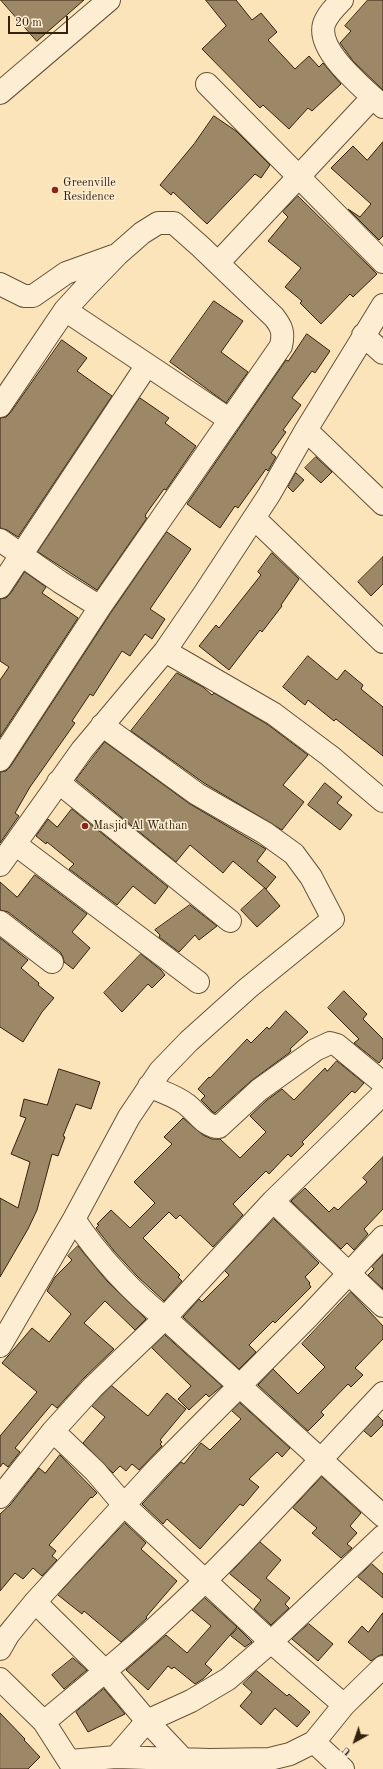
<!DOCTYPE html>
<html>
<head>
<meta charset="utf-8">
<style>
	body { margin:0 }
	#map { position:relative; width:383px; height:1769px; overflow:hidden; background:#fce4ba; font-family:"Old Standard TT",serif }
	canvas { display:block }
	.north { position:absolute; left:335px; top:1721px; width:40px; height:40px; -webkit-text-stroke:3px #fdedd2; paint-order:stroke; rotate:220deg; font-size:11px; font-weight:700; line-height:16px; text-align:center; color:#34220e }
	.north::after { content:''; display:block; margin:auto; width:14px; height:18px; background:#34220e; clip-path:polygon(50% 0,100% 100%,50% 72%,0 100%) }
	.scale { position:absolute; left:8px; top:16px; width:60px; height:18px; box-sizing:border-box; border:2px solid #34220e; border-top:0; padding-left:5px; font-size:12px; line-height:14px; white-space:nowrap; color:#34220e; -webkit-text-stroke:3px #fdedd2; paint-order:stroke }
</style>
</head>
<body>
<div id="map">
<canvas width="383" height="1769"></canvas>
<div class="north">U</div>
<div class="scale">20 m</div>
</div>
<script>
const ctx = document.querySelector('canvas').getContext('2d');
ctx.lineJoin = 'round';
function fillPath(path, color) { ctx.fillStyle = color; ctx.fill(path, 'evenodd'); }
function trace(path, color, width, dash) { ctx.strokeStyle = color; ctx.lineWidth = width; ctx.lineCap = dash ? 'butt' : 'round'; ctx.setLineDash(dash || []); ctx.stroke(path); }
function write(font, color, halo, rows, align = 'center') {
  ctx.font = font + ' "Old Standard TT",serif'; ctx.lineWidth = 3; ctx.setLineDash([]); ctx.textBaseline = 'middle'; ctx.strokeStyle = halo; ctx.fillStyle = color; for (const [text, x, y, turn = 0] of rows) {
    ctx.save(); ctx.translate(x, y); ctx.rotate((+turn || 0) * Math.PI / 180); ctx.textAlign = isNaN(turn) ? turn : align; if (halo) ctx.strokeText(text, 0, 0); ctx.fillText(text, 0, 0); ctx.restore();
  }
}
const building = new Path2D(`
	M1 0H84L37 41Z
	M206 0H236L252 20 261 13 277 32 268 40 295 69 309 56 319 67 323 63 341 84 312 111 308 108 289 129 263 105 260 108 202 49 226 26Z
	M368 0H383V90L353 61 340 43 351 31 345 26Z
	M214 116 236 131 270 165 261 178 255 174 207 224 173 192 171 195 160 185 194 144Z
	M383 142V236L379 240 348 209 360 217 371 204 331 168 353 146 367 160Z
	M298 196 377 274 353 297 350 294 321 324 300 303 302 301 285 287 301 268 268 241 288 217 283 212Z
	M214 301 243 321 221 352 248 372 226 403 170 362Z
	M307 334 330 351 315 373 312 371 292 398 301 405 283 430 286 432 271 453 276 457 268 471 266 469 238 508 235 506 220 528 187 504 286 360 288 361Z
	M62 340 87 358 77 371 112 396 18 537 7 530 0 528V418L6 417 10 413Z
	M140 398 169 418 165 423 196 446 166 490 164 489 146 514 145 517 147 518 97 590 38 552Z
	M316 457 332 472 321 483 305 468Z
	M296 473 304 480 293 492 288 487Z
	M167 532 191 549 150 609 165 619 152 639 145 634 130 656 122 651 93 696 90 694 72 721 75 723 30 787 15 813 19 816 0 843V772L6 771 10 767 110 614Z
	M272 553 299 579 281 605 282 606 262 632 260 630 229 670 199 646 216 625 219 628 261 575 258 572Z
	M383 557V584L371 596 358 582Z
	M25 572 46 587 42 593 78 618 0 737V680L9 667 0 661V599L6 598 10 594Z
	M308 656 337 680 345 670 363 685 361 689 383 707V756L336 719 334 721 308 700 305 705 283 687Z
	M177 673 203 687 212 695 214 693 267 724 308 755 283 785 304 802 282 830 204 783 131 731Z
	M105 742 190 804 266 849 257 861 276 877 266 889 233 861 223 873 190 845 176 862 76 780Z
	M325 783 342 797 337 803 352 815 340 830 308 805Z
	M72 809 168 887 155 904 133 886 117 905 69 869 74 864 47 842 46 844 36 836 48 819 57 827Z
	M35 875 87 914 72 932 90 948 73 969 64 962 63 957 60 952 8 912 0 910V882L17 897Z
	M265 888 280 906 257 927 241 910Z
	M190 905 217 926 199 940 195 935 179 952 159 937 160 935 155 930Z
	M0 938 28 960 21 968 39 983 38 985 54 998 42 1012 23 1042 0 1027Z
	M141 954 161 970 165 975 152 988 148 984 122 1012 104 993Z
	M344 991 367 1014 363 1019 383 1039V1058L379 1063 354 1043 359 1039 328 1008Z
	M286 1011 308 1032 290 1049 291 1051 289 1053 251 1081 215 1113 213 1112 201 1100 205 1096 198 1089 209 1077 210 1078 247 1039 251 1043 267 1027 269 1029Z
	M337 1061 364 1083 355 1093 352 1091 302 1142 304 1144 291 1157 288 1154 269 1174 266 1171 233 1204 243 1215 213 1247 180 1215 176 1219 169 1212 143 1238 180 1275 178 1277 182 1281 164 1301 137 1276 114 1251 96 1228 99 1225 97 1224 111 1210 130 1228 155 1203 134 1182 172 1144 164 1137 183 1118 203 1135 212 1139H220L240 1158 266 1132 250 1116 267 1100 282 1089 294 1100 325 1068 327 1071Z
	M59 1069 100 1082 91 1109 76 1104 63 1136 65 1137 58 1156 52 1154 37 1210 28 1229 0 1277V1198L18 1208 30 1162 11 1154 26 1118 20 1116 24 1099 47 1105Z
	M383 1157V1209L364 1229 368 1234 354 1250 347 1243 341 1249 291 1201 305 1188 329 1212 334 1207 338 1210 367 1182 363 1178Z
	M274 1219 319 1263 305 1277 310 1283 309 1284 311 1287 275 1323 273 1321 249 1345 256 1352 239 1369 183 1317 199 1299 202 1302 229 1275 225 1271Z
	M78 1246 107 1281 146 1319 135 1330 105 1301 84 1323 114 1349 84 1378 57 1408 52 1404 15 1448 20 1452 8 1467 3 1463 0 1467V1436L37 1392 2 1363 32 1328 49 1342 71 1314 47 1291 55 1277 72 1260 68 1256Z
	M383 1255V1289L368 1275 374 1269 372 1267Z
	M351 1292 383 1326V1339L355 1368 363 1375 351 1387 348 1384 321 1412 324 1415 308 1431 258 1385 273 1369 298 1394 325 1367 302 1344Z
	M165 1335 222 1386 209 1397 206 1394 189 1410 178 1399 191 1386 152 1348Z
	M112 1386 148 1416 167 1393 186 1409 160 1440 162 1442 160 1444 162 1446 139 1470 132 1464 126 1471 120 1466 113 1473 83 1443 105 1417 92 1406Z
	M240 1403 290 1448 282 1457 277 1452 249 1479 259 1487 243 1506 240 1504 200 1549 167 1519 163 1524 142 1504 181 1462 184 1464 201 1443 210 1450 241 1419 232 1411Z
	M378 1416 383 1421V1425L371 1437 364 1431Z
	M60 1455 97 1493 92 1498 91 1497 49 1545 56 1551 52 1556 57 1560 42 1576 33 1568 23 1579 15 1573 0 1591V1514L10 1505 39 1468 45 1473Z
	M322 1477 361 1513 350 1526 357 1533 347 1544 352 1548 341 1558 312 1533 317 1528 293 1508Z
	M125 1523 146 1543 141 1549 177 1581 146 1617 147 1618 121 1642 84 1611 82 1614 58 1595Z
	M260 1542 281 1560 266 1578 290 1598 285 1604 289 1608 271 1625 254 1609 261 1600 230 1574Z
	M372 1564 383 1574V1598L358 1577Z
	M205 1598 237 1627 205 1664 212 1670 203 1679 195 1684 174 1667 172 1669 168 1666 148 1690 126 1670 166 1635 187 1653 211 1626 192 1610Z
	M383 1613V1655H380L371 1661 348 1642 362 1626 368 1632Z
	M309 1624 333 1644 318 1661 292 1639Z
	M238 1628 252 1642 245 1647 231 1636Z
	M73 1658 87 1670 64 1689 52 1675Z
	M257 1671 287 1696 289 1694 310 1712 297 1727 275 1708 261 1725 240 1706 252 1692 243 1684Z
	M104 1689 125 1714 88 1732 76 1712Z
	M0 1713 25 1739 24 1740 40 1757 28 1769H0Z`);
fillPath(building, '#9c8767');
trace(building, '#34220e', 1);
const minor = new Path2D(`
	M342 0C335 7 327 15 324 24 316 52 366 89 383 107
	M207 84 383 262
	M0 93 109 0
	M218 263 373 97
	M0 284 24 296H33L66 273 113 256
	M65 310 230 420
	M363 335 383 353
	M0 406 65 310 86 287 118 254 142 233 158 223H174L201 247 274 317C282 327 284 333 281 346L100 607 0 760
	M306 430 383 504
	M254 518 383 642
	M0 540 60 582 100 607
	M0 587 147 365
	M165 651 274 714 330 756 383 801
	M58 782 230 921
	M15 844 198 982
	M0 865 82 750 165 651 204 594 269 495 306 430 383 305
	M0 922 52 962
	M149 1086C162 1092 176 1096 186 1104 197 1112 205 1127 219 1127L259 1090 315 1050 330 1043 337 1045 383 1083
	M273 1201 383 1306
	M74 1219C97 1254 132 1293 165 1318L383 1516
	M0 1346 74 1219 129 1117 160 1071 189 1041 248 988 333 919 311 877 294 854 265 833 197 794 102 725
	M53 1431 95 1471 124 1505 271 1642 344 1705
	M0 1497 53 1431 93 1387 165 1318 273 1201 383 1094
	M35 1602 105 1671 147 1721 182 1758
	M0 1649 8 1635 35 1602 157 1469 308 1317 383 1237
	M0 1679 44 1722
	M314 1742 343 1769
	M116 1757 147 1721 191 1701 228 1679 271 1642 383 1536
	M70 1761 116 1757 210 1760 270 1759 290 1754 314 1742 344 1705 383 1667
	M74 1769 44 1722C81 1691 119 1661 155 1628 236 1555 308 1472 383 1393`);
trace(minor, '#665239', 24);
trace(minor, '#fdedd2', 22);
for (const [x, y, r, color] of [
	[55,190,4,"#8f2418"],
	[85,826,4,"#8f2418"]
]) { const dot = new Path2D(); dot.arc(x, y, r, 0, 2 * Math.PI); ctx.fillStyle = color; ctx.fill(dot); trace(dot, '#fdedd2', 1.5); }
write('12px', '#34220e', '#fdedd2', [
	["Greenville",63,183],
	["Residence",63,197],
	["Masjid Al Wathan",93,826]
], 'left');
</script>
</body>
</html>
